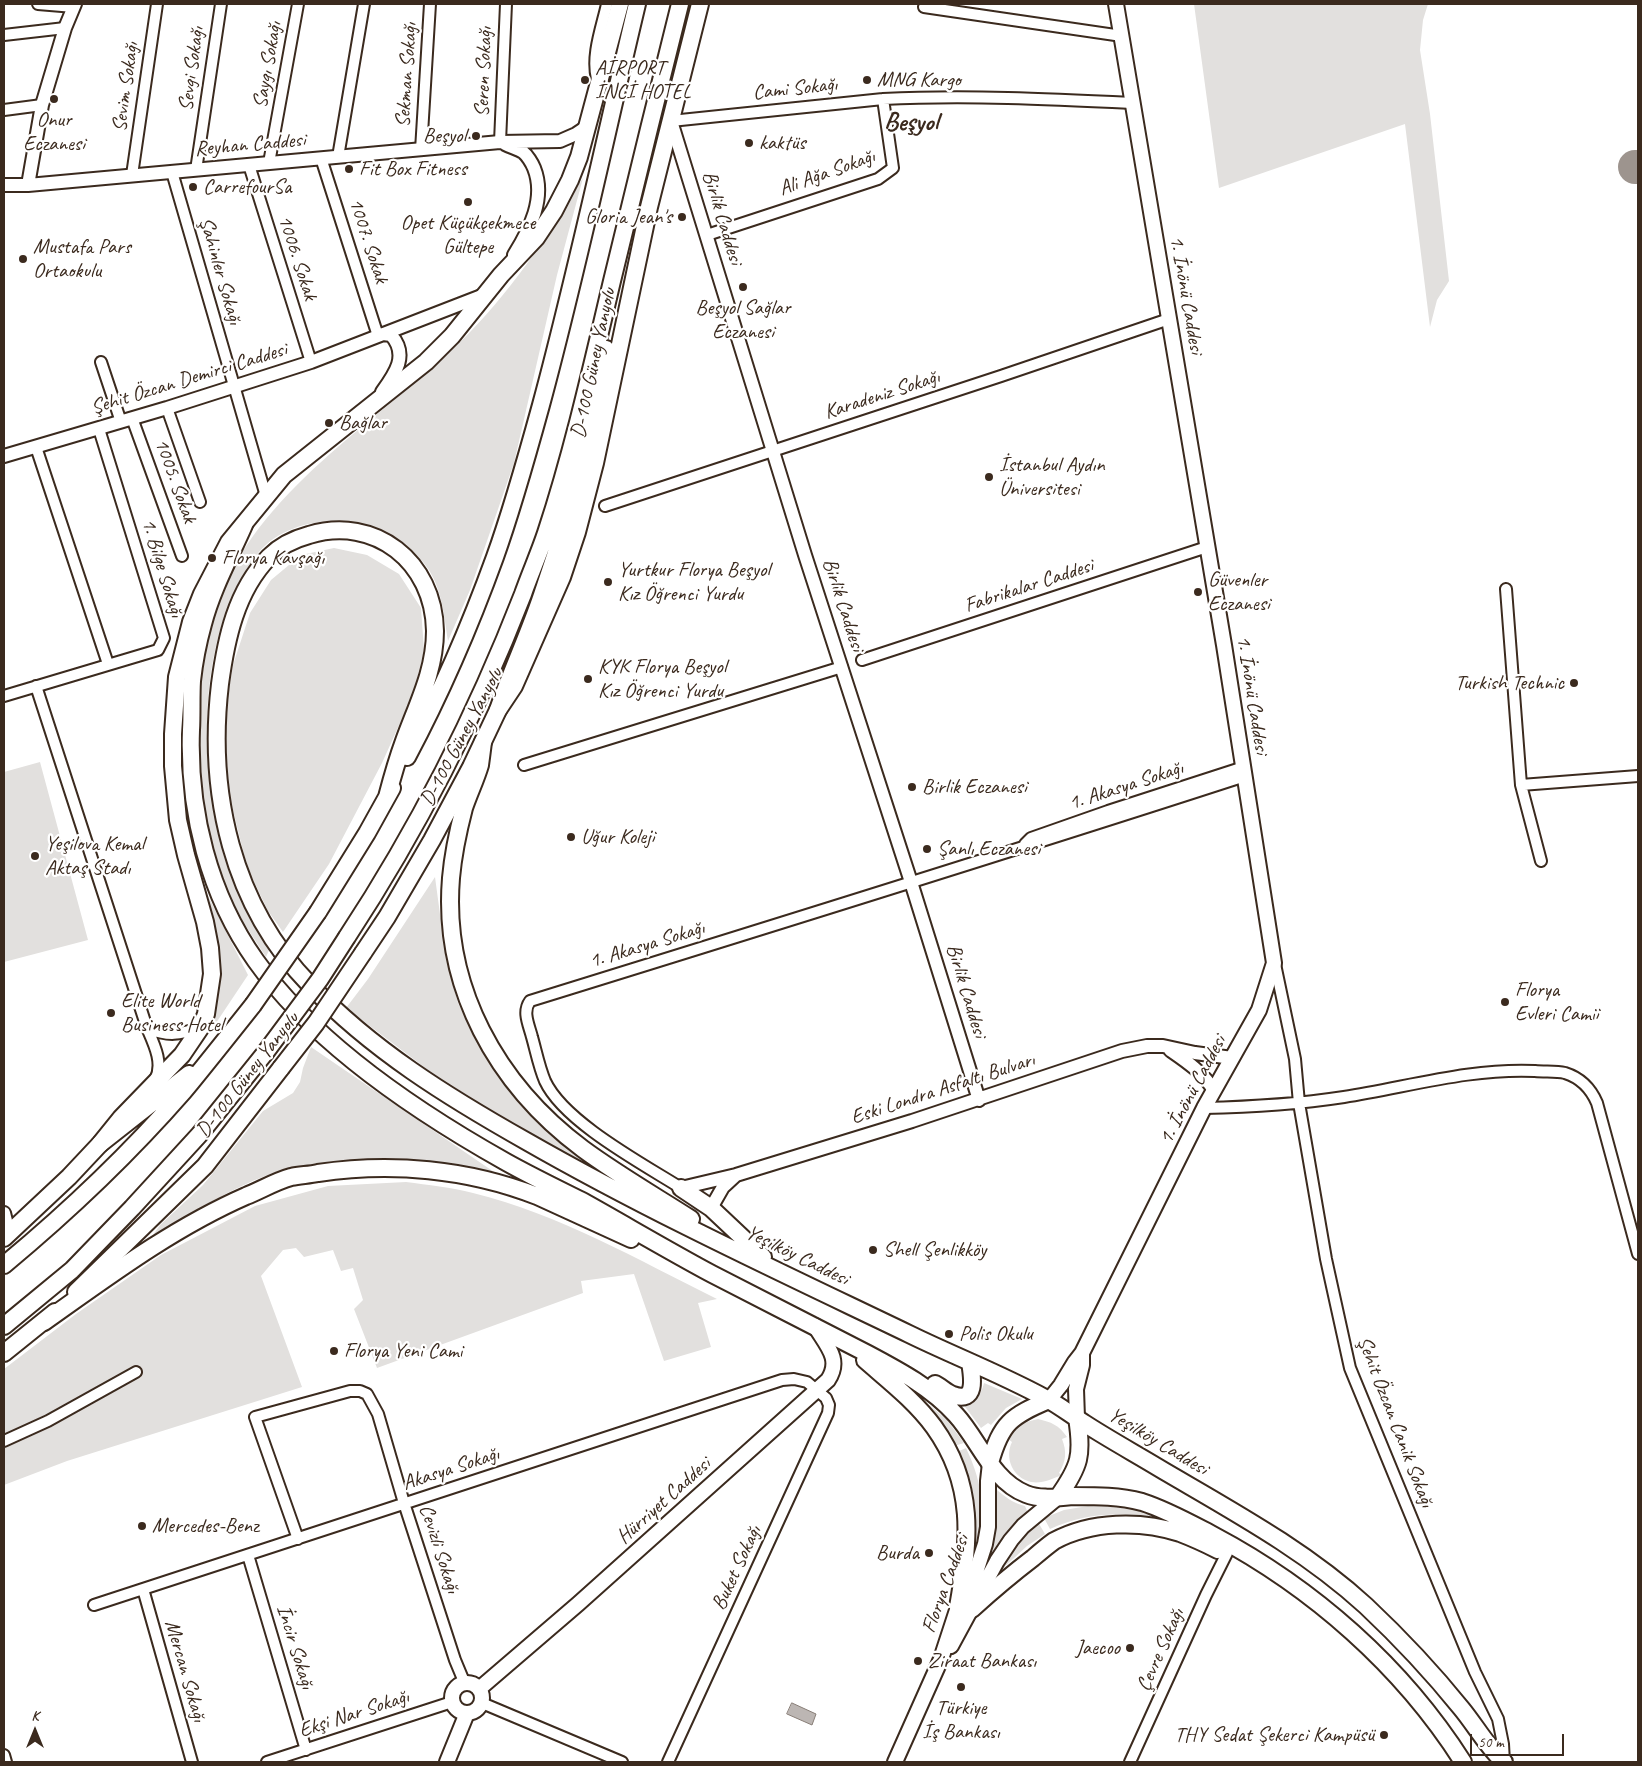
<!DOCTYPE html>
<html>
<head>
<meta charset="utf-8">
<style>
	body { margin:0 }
	#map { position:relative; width:1642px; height:1766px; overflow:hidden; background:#fff; font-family:Caveat,sans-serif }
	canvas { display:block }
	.frame { position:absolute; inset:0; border:5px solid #3b2a1e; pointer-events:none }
	.north { position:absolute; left:10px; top:1706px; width:50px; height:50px; -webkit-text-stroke:4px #fff; paint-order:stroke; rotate:0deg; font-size:14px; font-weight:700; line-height:20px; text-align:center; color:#3b2a1e }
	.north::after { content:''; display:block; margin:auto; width:18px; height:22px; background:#3b2a1e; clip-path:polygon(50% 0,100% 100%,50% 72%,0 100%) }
	.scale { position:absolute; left:1470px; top:1734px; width:94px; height:22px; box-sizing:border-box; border:2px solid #3b2a1e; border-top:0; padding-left:6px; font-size:15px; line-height:18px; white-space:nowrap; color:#3b2a1e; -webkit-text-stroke:4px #fff; paint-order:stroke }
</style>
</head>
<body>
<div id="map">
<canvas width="1642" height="1766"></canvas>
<div class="frame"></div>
<div class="north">K</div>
<div class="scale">50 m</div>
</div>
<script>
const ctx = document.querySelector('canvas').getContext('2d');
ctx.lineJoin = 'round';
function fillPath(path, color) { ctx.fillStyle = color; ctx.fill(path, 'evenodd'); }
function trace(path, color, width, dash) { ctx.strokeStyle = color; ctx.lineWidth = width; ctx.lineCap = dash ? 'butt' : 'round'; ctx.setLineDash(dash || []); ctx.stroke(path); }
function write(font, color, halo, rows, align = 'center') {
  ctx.font = font + ' Caveat,sans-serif'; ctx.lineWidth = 4.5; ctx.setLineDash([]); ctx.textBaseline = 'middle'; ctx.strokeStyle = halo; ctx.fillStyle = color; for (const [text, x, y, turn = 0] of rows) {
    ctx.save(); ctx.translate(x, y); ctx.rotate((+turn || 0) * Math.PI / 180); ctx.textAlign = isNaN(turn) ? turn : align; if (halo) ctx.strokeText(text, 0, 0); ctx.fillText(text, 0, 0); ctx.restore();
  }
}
fillPath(new Path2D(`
	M1194 4H1428L1423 20 1420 50 1430 114 1449 281 1437 300 1430 327 1405 124 1219 188Z
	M583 178 557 275 514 463 470 590 448 641C444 616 442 587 426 566 421 558 411 552 403 546 396 541 389 535 382 531 345 513 287 519 259 552 198 625 195 770 227 856 230 867 236 877 241 887 251 907 261 928 270 948L266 957C259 946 252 936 245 925 212 870 198 799 199 736 199 692 202 648 216 606 258 489 375 425 459 343 509 295 547 237 583 178Z
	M334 548 367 555 399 574 421 608 424 650 414 692 382 763 329 864 283 932 268 911 247 867 229 794 224 721 233 665 250 613 271 580 301 555Z
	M40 762 88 940 4 962V772Z
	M435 877 446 959 458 1003 471 1029 487 1056 544 1125 603 1175 498 1115 428 1070 346 1008 368 979Z
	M208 896 248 975 212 1029 218 995 217 952Z
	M311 1047 497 1174C435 1162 382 1154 319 1163 310 1165 299 1165 289 1168 240 1182 197 1210 153 1235L160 1225 203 1185 263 1111 293 1093 300 1082 303 1068Z
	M406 1182C428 1185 451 1187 473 1193 559 1214 638 1260 717 1299L698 1303 711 1347 664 1361 634 1274 581 1281 583 1293 377 1368 354 1309 363 1300 353 1268 341 1271 333 1250 304 1257 296 1248 283 1250 261 1276 302 1387 67 1461 4 1485V1369L76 1314 161 1255 255 1206 328 1186Z
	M984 1383 1022 1399 1006 1408 991 1425 988 1423 981 1428 963 1404C975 1401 981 1396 984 1383Z
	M919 1396 947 1420 964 1443 954 1446Z
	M1038 1419C1051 1422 1059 1425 1067 1437L1062 1439C1067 1452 1066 1461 1059 1473L1062 1475C1052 1479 1042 1484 1031 1482 1013 1478 1004 1458 1012 1442L1008 1439C1015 1426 1024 1422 1038 1419Z
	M966 1448C984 1486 986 1514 975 1555 975 1519 973 1485 957 1452Z
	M996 1489C1005 1497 1013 1503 1025 1506L1028 1513C1007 1527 996 1548 985 1570L997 1526Z
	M1088 1506C1112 1506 1132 1509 1155 1515L1156 1518C1116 1512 1087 1513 1050 1529L1044 1518 1064 1510Z
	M1038 1522 1045 1534 1027 1546 999 1572C1006 1551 1021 1536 1038 1522Z`), '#e2e0de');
const water = new Path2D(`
	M792 1703 816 1714 812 1725 787 1714Z`);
fillPath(water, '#bcb6b3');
trace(water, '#887e77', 1);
trace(new Path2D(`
	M1635 167H1638`), '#9d948e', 34);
const minor = new Path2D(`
	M38 4 74 7
	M924 7 1122 36
	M4 35 65 28
	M597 79C591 55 602 27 607 4
	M4 110 42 105
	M671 121 883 99C967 95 1050 99 1134 103
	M500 142 506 4
	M421 150 430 4
	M338 157 364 4
	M321 158 378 336
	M269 163 298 4
	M249 165 311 362
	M196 170 221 4
	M172 172 266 496
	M132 175 157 4
	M707 235 878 179 893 168 883 99
	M101 362 121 422
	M167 408 200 502
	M132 418 182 556
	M36 447 108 664
	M605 506 1001 376 1169 319
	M1506 589 1521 785 1541 861
	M862 660 1207 547
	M36 686 147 1028C154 1044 164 1064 155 1080
	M4 696 158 650 164 638 99 429
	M524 765 842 667
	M1521 785 1638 776
	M1025 844 1031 838 1108 811 1244 767
	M1275 964 1295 1059 1299 1103 1326 1259 1350 1368 1475 1672 1498 1719 1503 1744 1504 1762
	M147 1028C169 1037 179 1035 201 1027
	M1204 1108C1251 1107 1298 1104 1344 1097 1408 1087 1470 1068 1535 1071 1545 1072 1556 1071 1565 1073 1581 1078 1591 1089 1597 1103L1638 1254
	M681 1188C643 1164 564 1122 545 1081 539 1067 536 1051 532 1037 529 1025 522 1012 530 1001 769 927 1008 853 1245 776
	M4 1441 48 1421 136 1372
	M298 1539 255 1417 350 1391H360L367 1394 378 1414 404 1503 455 1660 465 1684
	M248 1555 306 1750
	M143 1589 192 1762
	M94 1605 782 1380 794 1379 807 1382 826 1398 829 1405 828 1413 668 1762
	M482 1703 622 1762
	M4 1755 6 1762
	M267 1762 452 1702
	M1130 1762 1206 1595 1227 1553`);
const tertiary = new Path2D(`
	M671 121 805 555 911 882 979 1100
	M505 144C511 147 518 149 523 152 527 155 532 163 534 168 546 198 530 229 514 255
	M4 185H28L500 142 560 141 576 134 588 126
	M28 185 42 105 65 28 75 4
	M382 392C395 374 409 355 391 335L383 334
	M4 456 167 408 311 362 484 295
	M1170 1050C1186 1061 1204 1073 1214 1091
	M681 1188 736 1175 912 1121 1122 1051 1147 1046H1163L1195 1053 1232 1058
	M711 1208 723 1187 736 1175
	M4 1213 9 1233`);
const secondary = new Path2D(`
	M1049 1400 1061 1385 1075 1362 1082 1353 1204 1108 1259 1010 1274 963 1224 645 1116 4
	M1077 1418 1076 1389 1082 1365V1355
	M951 1646 997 1561 1011 1540 1023 1526 1058 1497
	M452 1698a15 15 0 1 1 30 0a15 15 0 1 1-30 0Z
	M479 1689 578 1604 828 1380C842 1359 826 1345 815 1326
	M447 1762 467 1713
	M895 1762 941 1659 958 1607 965 1595 976 1572 985 1544 988 1527V1481L990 1463`);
const primary = new Path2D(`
	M363 953 387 917 432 840 471 767 498 710 514 686 562 577 577 532 595 463 649 207 700 4
	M4 1238 69 1177 100 1144 121 1118 182 1055 201 1027 206 1014 212 974 210 948 205 922 186 855 178 820 173 766V734L177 677 191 622 202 594 229 542 284 475 426 362 452 336 501 275 536 238 554 211 570 180 579 157 620 4
	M76 1292 205 1166 281 1068
	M4 1353 55 1312`);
const trunk = new Path2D(`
	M244 525C230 557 212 589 203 624 198 642 194 662 192 681 191 697 192 714 191 730 188 811 209 895 256 961 315 1044 417 1112 506 1162 531 1176 558 1189 584 1202 627 1226 669 1251 712 1274 764 1301 816 1327 868 1354 900 1371 932 1388 956 1415 979 1440 992 1481 1026 1494 1041 1500 1058 1497 1074 1496 1098 1496 1119 1496 1142 1502 1167 1510 1190 1523 1213 1535 1313 1588 1402 1666 1463 1762
	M498 710C512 669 531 630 544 589 571 510 594 431 606 349
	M483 742C482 750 481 758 480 765 476 779 469 793 464 808 458 831 453 855 451 878 442 987 497 1085 583 1149 617 1174 655 1196 691 1219
	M407 757C441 693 470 626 495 557 513 507 527 456 541 405 577 272 605 138 637 4
	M387 797C392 778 397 760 404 741 417 705 435 671 435 631 434 562 375 515 309 535 294 539 280 546 269 557 236 591 226 639 220 684 207 793 232 905 310 985 372 1050 448 1097 526 1141 650 1212 780 1272 909 1334 954 1356 1001 1374 1045 1398 1059 1405 1071 1415 1084 1423 1110 1440 1138 1455 1164 1471 1234 1512 1306 1551 1366 1606 1400 1638 1432 1672 1461 1708 1476 1726 1487 1747 1504 1762
	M318 912 367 833 392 788
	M347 937C418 829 476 715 523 594 530 574 539 554 546 533 573 451 592 366 612 281 634 189 657 96 680 4
	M100 1144 189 1074
	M681 1188 711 1208 763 1257
	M4 1265C68 1212 129 1154 184 1091 207 1063 230 1034 253 1005
	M44 1322C109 1276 173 1228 246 1196 261 1190 276 1181 291 1177 300 1175 309 1175 318 1173 391 1162 468 1169 537 1196L631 1239
	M4 1326 72 1270 132 1208 199 1135 265 1053
	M865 1360C889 1381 915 1401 934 1427 975 1484 970 1541 958 1607
	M935 1384C941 1387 947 1393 953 1395 978 1404 972 1375 970 1362
	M990 1463C1001 1423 1011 1416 1049 1400
	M1058 1497C1080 1466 1083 1455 1077 1418
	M972 1609C992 1591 1012 1574 1033 1558 1040 1552 1047 1546 1054 1541 1091 1521 1141 1520 1180 1533 1193 1538 1206 1544 1218 1550`);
trace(minor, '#3b2a1e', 14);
trace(tertiary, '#3b2a1e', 16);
trace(secondary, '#3b2a1e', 18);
trace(primary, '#3b2a1e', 20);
trace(trunk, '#3b2a1e', 20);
trace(minor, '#fff', 10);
trace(tertiary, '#fff', 12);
trace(secondary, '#fff', 14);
trace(primary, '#fff', 16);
trace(trunk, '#fff', 16);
const primaryBridge = new Path2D(`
	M281 1068 316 1023 363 953`);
const trunkBridge = new Path2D(`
	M253 1005 318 912
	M265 1053 320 979 347 937`);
trace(primaryBridge, '#3b2a1e', 20, []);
trace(trunkBridge, '#3b2a1e', 20, []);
trace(primaryBridge, '#fff', 16);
trace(trunkBridge, '#fff', 16);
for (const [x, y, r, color] of [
	[585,80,5,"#3b2a1e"],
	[867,80,5,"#3b2a1e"],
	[54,99,5,"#3b2a1e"],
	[476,136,5,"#3b2a1e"],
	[749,143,5,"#3b2a1e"],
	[349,169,5,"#3b2a1e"],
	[193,187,5,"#3b2a1e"],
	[468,202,5,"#3b2a1e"],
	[682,217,5,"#3b2a1e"],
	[23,259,5,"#3b2a1e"],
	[743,287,5,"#3b2a1e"],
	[329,423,5,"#3b2a1e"],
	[989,477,5,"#3b2a1e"],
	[212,558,5,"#3b2a1e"],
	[608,582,5,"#3b2a1e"],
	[1198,592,5,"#3b2a1e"],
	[588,679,5,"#3b2a1e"],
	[1574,683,5,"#3b2a1e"],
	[912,787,5,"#3b2a1e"],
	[571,837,5,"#3b2a1e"],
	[927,849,5,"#3b2a1e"],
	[35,856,5,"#3b2a1e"],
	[1505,1002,5,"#3b2a1e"],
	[111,1013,5,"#3b2a1e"],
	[873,1250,5,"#3b2a1e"],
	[949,1334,5,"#3b2a1e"],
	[334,1351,5,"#3b2a1e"],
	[142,1526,5,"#3b2a1e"],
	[929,1553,5,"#3b2a1e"],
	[1130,1648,5,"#3b2a1e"],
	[918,1661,5,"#3b2a1e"],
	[961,1687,5,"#3b2a1e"],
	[1384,1735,5,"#3b2a1e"]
]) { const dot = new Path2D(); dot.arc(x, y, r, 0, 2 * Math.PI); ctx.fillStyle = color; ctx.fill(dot); trace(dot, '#fff', 2); }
write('21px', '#3b2a1e', '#fff', [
	["Saygı Sokağı",268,65,-80],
	["Sevgi Sokağı",192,69,-82],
	["Seren Sokağı",484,72,-88],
	["Sekman Sokağı",407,75,-86],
	["Sevim Sokağı",126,87,-82],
	["Cami Sokağı",795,89,-6],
	["Reyhan Caddesi",250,145,-5],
	["Ali Ağa Sokağı",827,173,-20],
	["Birlik Caddesi",722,218,73],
	["1007. Sokak",368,241,72],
	["1006. Sokak",297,258,72],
	["Şahinler Sokağı",220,271,74],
	["1. İnönü Caddesi",1186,295,80],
	["D-100 Güney Yanyolu",594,363,-78],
	["Şehit Özcan Demirci Caddesi",189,379,-17],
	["Karadeniz Sokağı",882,395,-18],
	["1005. Sokak",175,481,70],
	["1. Bilge Sokağı",162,568,73],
	["Fabrikalar Caddesi",1029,586,-18],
	["Birlik Caddesi",843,605,72],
	["1. İnönü Caddesi",1252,695,81],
	["D-100 Güney Yanyolu",462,737,-62],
	["1. Akasya Sokağı",1126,786,-18],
	["1. Akasya Sokağı",647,945,-17],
	["Birlik Caddesi",966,991,73],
	["D-100 Güney Yanyolu",248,1075,-52],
	["Eski Londra Asfaltı Bulvarı",943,1089,-18],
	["1. İnönü Caddesi",1193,1090,-62],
	["Yeşilköy Caddesi",797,1256,26],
	["Şehit Özcan Canik Sokağı",1395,1422,69],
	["Yeşilköy Caddesi",1158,1442,31],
	["Akasya Sokağı",451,1469,-18],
	["Hürriyet Caddesi",664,1501,-42],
	["Cevizli Sokağı",439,1549,72],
	["Buket Sokağı",737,1568,-65],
	["Florya Caddesi",946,1584,-70],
	["İncir Sokağı",295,1647,73],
	["Çevre Sokağı",1161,1650,-66],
	["Mercan Sokağı",185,1671,74],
	["Ekşi Nar Sokağı",354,1714,-18]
]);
write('21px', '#3b2a1e', '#fff', [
	["AİRPORT",595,68],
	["İNCİ HOTEL",595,92],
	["MNG Kargo",877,80],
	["Onur",54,120,"center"],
	["Eczanesi",54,144,"center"],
	["Beşyol",466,136,"right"],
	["kaktüs",759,143],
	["Fit Box Fitness",359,169],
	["CarrefourSa",203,187],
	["Gloria Jean's",672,217,"right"],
	["Opet Küçükçekmece",468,223,"center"],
	["Gültepe",468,247,"center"],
	["Mustafa Pars",33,247],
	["Ortaokulu",33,271],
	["Beşyol Sağlar",743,308,"center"],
	["Eczanesi",743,332,"center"],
	["Bağlar",339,423],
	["İstanbul Aydın",999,465],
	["Üniversitesi",999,489],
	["Florya Kavşağı",222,558],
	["Yurtkur Florya Beşyol",618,570],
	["Kız Öğrenci Yurdu",618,594],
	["Güvenler",1208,580],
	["Eczanesi",1208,604],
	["KYK Florya Beşyol",598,667],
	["Kız Öğrenci Yurdu",598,691],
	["Turkish Technic",1564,683,"right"],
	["Birlik Eczanesi",922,787],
	["Uğur Koleji",581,837],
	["Yeşilova Kemal",45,844],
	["Aktaş Stadı",45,868],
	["Şanlı Eczanesi",937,849],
	["Florya",1515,990],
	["Evleri Camii",1515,1014],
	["Elite World",121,1001],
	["Business Hotel",121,1025],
	["Shell Şenlikköy",883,1250],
	["Polis Okulu",959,1334],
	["Florya Yeni Cami",344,1351],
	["Mercedes-Benz",152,1526],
	["Burda",919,1553,"right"],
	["Jaecoo",1120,1648,"right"],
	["Ziraat Bankası",928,1661],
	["Türkiye",961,1708,"center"],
	["İş Bankası",961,1732,"center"],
	["THY Sedat Şekerci Kampüsü",1374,1735,"right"]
], 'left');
write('bold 26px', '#3b2a1e', '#fff', [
	["Beşyol",911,123]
]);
</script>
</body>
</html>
